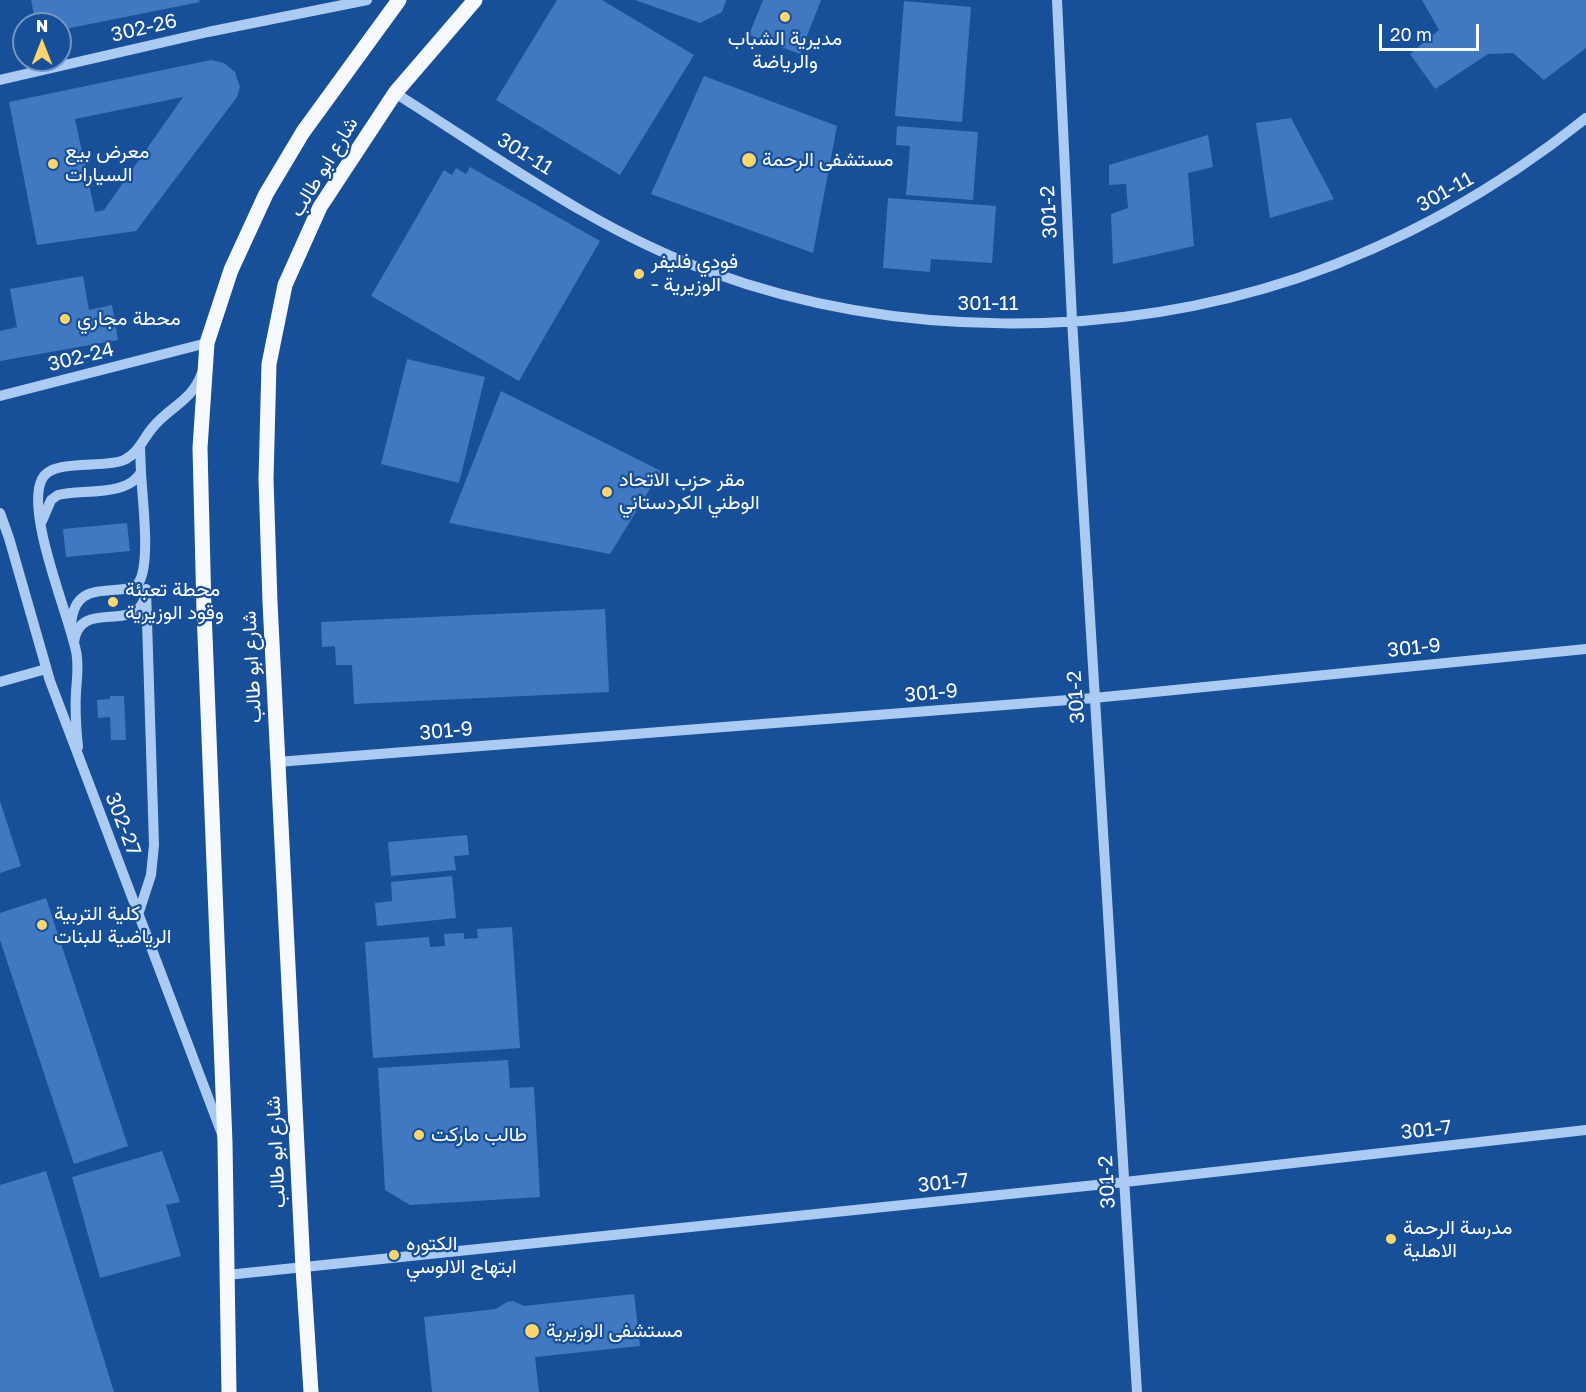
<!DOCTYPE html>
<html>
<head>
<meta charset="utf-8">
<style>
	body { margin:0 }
	#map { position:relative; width:1586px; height:1392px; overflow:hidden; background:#175099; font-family:"Golos Text",sans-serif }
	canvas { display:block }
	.north { position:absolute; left:12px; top:12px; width:60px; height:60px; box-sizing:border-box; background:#175099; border:2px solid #7496c2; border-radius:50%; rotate:0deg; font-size:16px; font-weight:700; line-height:24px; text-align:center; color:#fff }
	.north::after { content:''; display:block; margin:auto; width:21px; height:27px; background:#ffd56c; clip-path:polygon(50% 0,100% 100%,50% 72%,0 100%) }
	.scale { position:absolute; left:1379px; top:24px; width:100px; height:27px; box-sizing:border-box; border:3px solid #fff; border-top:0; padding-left:8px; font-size:18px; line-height:21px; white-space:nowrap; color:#fff; -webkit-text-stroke:4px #175099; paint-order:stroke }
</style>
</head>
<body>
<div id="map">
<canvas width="1586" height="1392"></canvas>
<div class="north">N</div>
<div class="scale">20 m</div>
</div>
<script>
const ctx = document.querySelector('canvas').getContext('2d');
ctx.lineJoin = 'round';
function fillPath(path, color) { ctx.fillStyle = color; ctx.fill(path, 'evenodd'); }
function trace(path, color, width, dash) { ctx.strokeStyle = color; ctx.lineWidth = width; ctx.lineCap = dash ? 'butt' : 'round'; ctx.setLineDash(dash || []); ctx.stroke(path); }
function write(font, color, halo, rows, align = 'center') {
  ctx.font = font + ' "Golos Text",Vazirmatn,sans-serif'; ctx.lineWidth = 4.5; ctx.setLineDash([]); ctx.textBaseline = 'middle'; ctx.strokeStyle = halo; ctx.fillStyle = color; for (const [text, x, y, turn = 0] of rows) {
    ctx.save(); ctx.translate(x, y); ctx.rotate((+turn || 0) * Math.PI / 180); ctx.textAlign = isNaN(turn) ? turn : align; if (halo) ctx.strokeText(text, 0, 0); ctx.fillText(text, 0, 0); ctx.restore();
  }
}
fillPath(new Path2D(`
	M31 0H199L200 2 60 30V24H36Z
	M557 0H602L694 55 620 175 496 100Z
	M635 0H726L722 12 700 23Z
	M763 0H821L800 54 749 35Z
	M1422 0H1586V48L1544 80 1513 53 1488 54 1435 89 1410 54 1439 30Z
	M904 1 971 7 962 122 895 116Z
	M211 60 224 63 235 72 240 87 237 97 136 231 37 245 9 102ZM183 97 104 210 95 212 75 119Z
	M704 76 837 126 813 253 651 194Z
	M1291 118 1334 199 1270 218 1256 123Z
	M897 126 978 132 973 200 906 195 910 146 896 145Z
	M1208 135 1213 167 1188 173 1194 246 1113 264 1111 214 1128 208 1126 184 1109 185V165Z
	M470 167 600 241 519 381 371 296 444 170 452 175 456 168 466 174Z
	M888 198 996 206 992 263 931 259 930 272 883 268Z
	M83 276 89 310 112 305 118 340 0 361V331L17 327 10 289Z
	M407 359 485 377 459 483 381 464Z
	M501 391 661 471 610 554 449 523Z
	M127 523 130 551 66 557 63 529Z
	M605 609 609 692 354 704 352 665H336L335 646 322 647 321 622Z
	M110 696H124L126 740H111L110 717 98 718 97 700 110 699Z
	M0 801 21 866 0 873Z
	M467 835 469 855 454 856 456 870 391 876 388 842Z
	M452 876 456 918 377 926 375 903 392 901 391 882Z
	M46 898 128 1146 74 1164 0 940V913Z
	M512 927 520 1048 373 1058 365 942 429 937 430 947 445 946 444 934 464 933V939L478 938 477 929Z
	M508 1060 510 1088 534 1087 540 1197 410 1205 385 1190 378 1068Z
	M162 1151 180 1202 166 1205 181 1256 100 1278 72 1177Z
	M46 1171 114 1392H0V1185Z
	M634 1294 640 1346 535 1357 539 1392H432L424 1317 496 1309 507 1302 513 1301 524 1306Z`), '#4079c1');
trace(new Path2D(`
	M1057 0 1072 320 1137 1392
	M0 80 208 32 367 0
	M395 93C497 157 597 231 711 272 894 339 1113 340 1298 278 1403 242 1500 187 1586 118
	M0 396 207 343
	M0 513 9 538 50 681 222 1134
	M42 521 51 500 58 495C82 489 128 497 141 472L140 447
	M71 625C74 589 94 592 124 589 131 588 135 588 139 582 151 562 142 497 141 472
	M74 642C80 597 135 635 145 597
	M0 682 46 669
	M78 747C76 728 75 710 76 692 77 678 79 665 76 651 68 613 25 512 42 479 53 458 104 469 124 460 139 453 143 438 154 426 171 406 192 401 202 373
	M277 762 1094 698 1586 649
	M138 915 151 875 154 845 146 589
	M227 1275 1125 1182 1586 1130`), '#accbf2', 10);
trace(new Path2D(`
	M229 1392 225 1143 204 610 200 448 207 343 231 270 266 194 303 132 399 0
	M311 1392 303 1268 270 602 266 479 269 364 285 285 320 207 395 93 475 0`), '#f6faff', 15);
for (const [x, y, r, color] of [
	[785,17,6,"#ffd56c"],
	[749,160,8,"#ffd56c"],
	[53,164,6,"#ffd56c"],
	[639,274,6,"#ffd56c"],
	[65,319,6,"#ffd56c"],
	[607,492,6,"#ffd56c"],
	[113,602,6,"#ffd56c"],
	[42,925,6,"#ffd56c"],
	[419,1135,6,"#ffd56c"],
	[1391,1239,6,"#ffd56c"],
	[394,1255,6,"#ffd56c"],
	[532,1331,8,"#ffd56c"]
]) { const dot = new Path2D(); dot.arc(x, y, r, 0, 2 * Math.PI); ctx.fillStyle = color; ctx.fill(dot); trace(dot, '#175099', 2); }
write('20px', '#fff', '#175099', [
	["302-26",144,28,-13],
	["301-11",525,154,32],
	["شارع ابو طالب",324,167,-59],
	["301-11",1445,192,-29],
	["301-2",1049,212,-93],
	["301-11",988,304],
	["302-24",81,357,-14],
	["301-9",1414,648,-6],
	["شارع ابو طالب",252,667,-93],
	["301-9",931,693,-5],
	["301-2",1076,697,-94],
	["301-9",446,731,-5],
	["302-27",123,824,69],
	["301-7",1426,1130,-6],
	["شارع ابو طالب",276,1152,-93],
	["301-2",1107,1182,-93],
	["301-7",943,1183,-6]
]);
write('20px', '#fff', '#175099', [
	["مديرية الشباب",785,39,"center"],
	["والرياضة",785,62,"center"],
	["معرض بيع",65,152],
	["السيارات",65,175],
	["مستشفى الرحمة",762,160],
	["فودي فليفر",651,262],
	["- الوزيرية",651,285],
	["محطة مجاري",77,319],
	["مقر حزب الاتحاد",619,480],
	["الوطني الكردستاني",619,503],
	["محطة تعبئة",125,590],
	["وقود الوزيرية",125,613],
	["كلية التربية",54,914],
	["الرياضية للبنات",54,937],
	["طالب ماركت",431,1135],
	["مدرسة الرحمة",1403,1228],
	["الاهلية",1403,1251],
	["الكتوره",406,1244],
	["ابتهاج الالوسي",406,1267],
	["مستشفى الوزيرية",546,1331]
], 'left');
</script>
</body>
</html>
